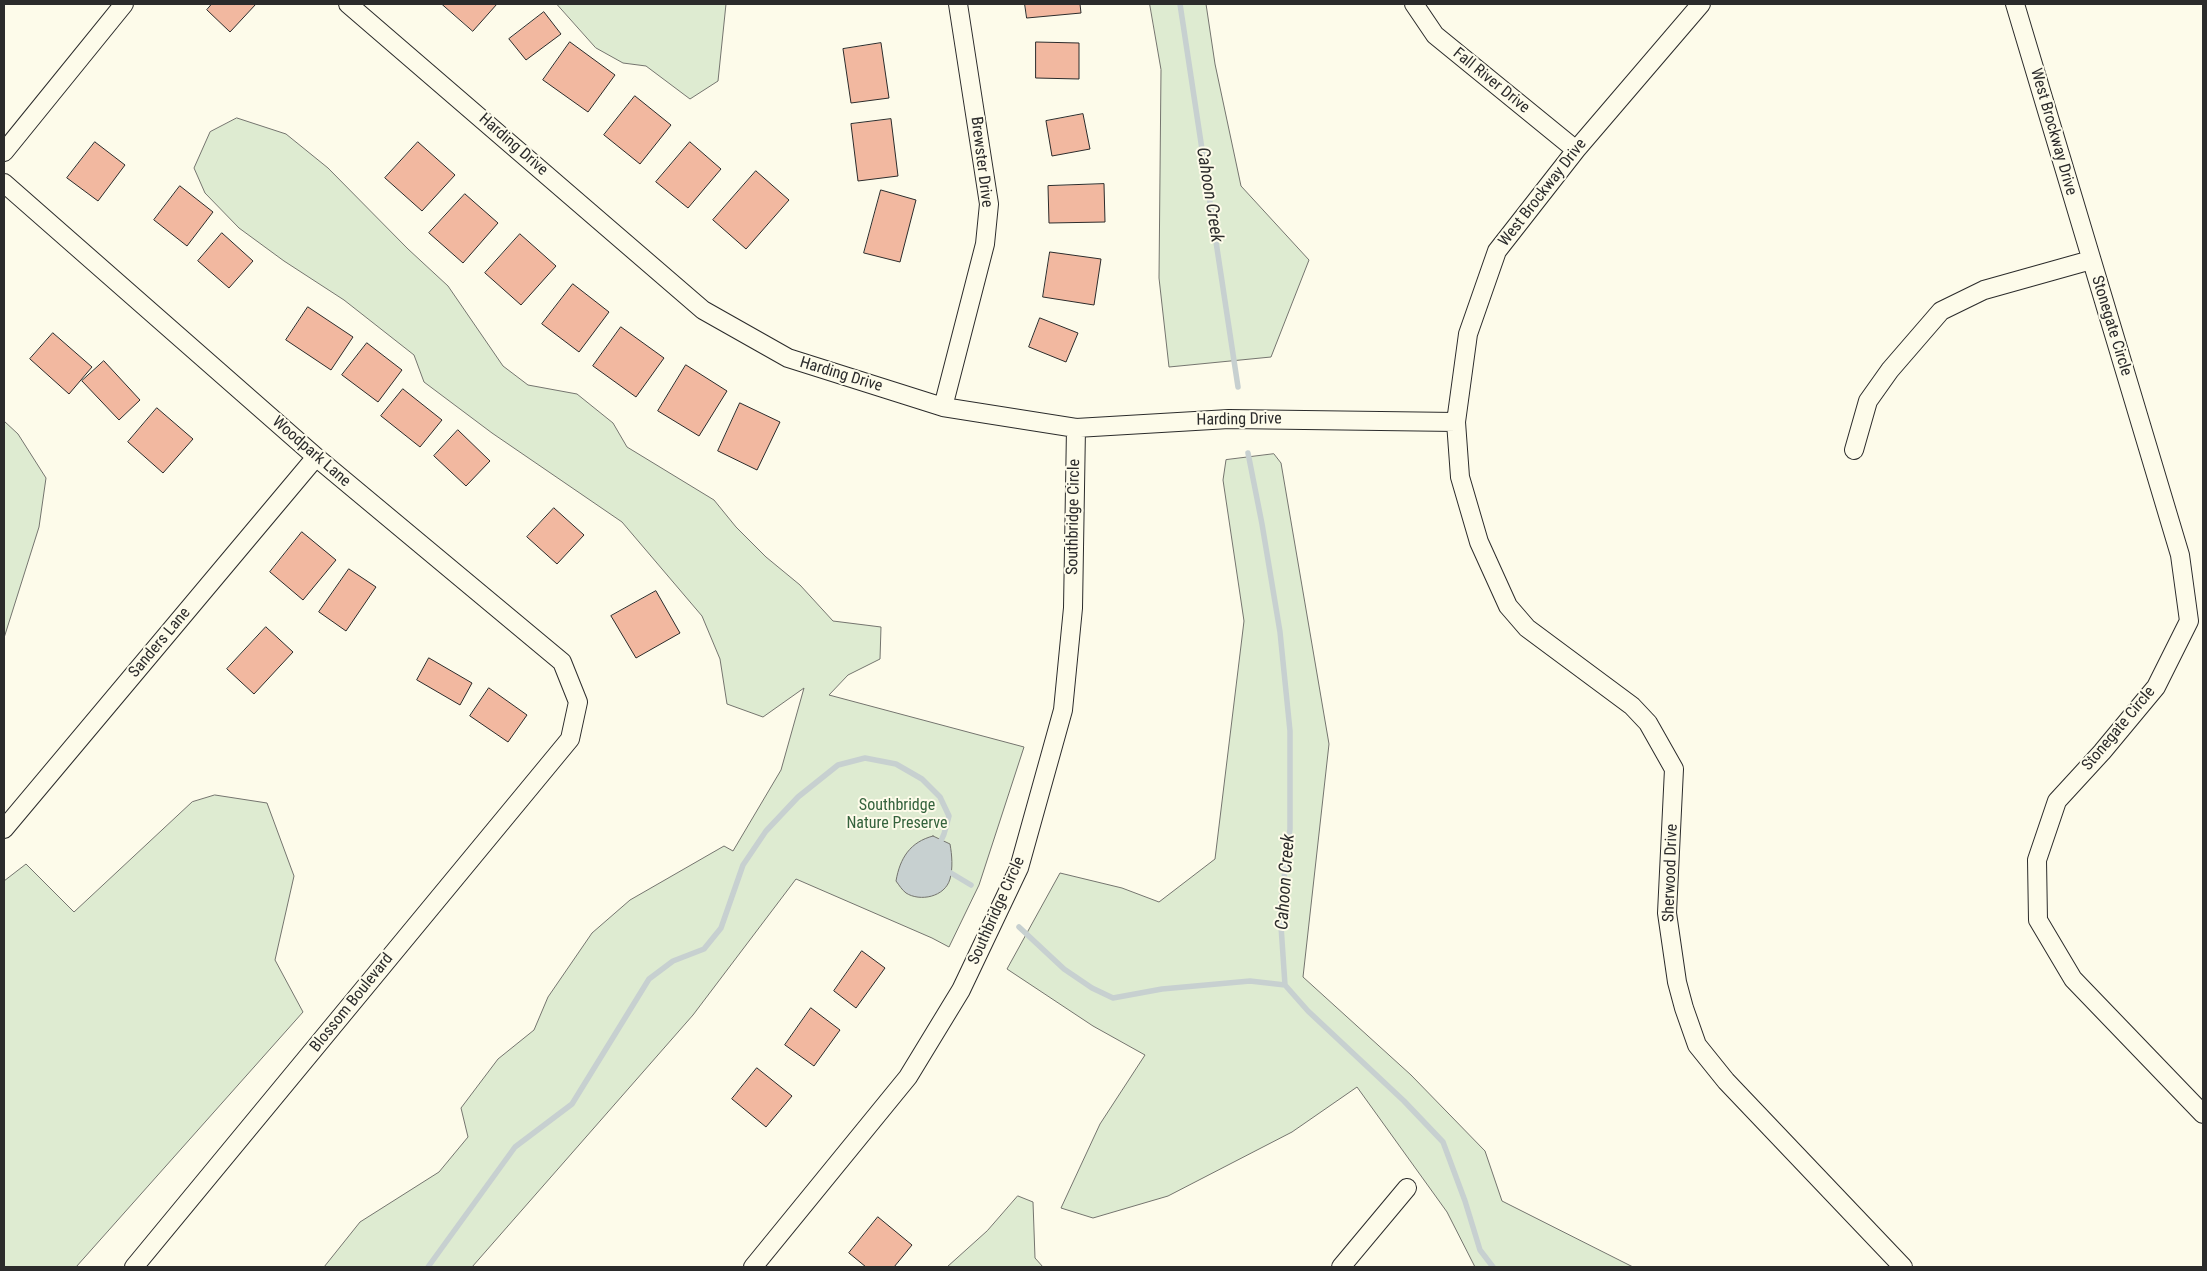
<!DOCTYPE html>
<html>
<head>
<meta charset="utf-8">
<style>
	body { margin:0 }
	#map { position:relative; width:2207px; height:1271px; overflow:hidden; background:#fdfbea; font-family:"Roboto Condensed",sans-serif }
	canvas { display:block }
	.frame { position:absolute; inset:0; border:5px solid #2b2b2b; pointer-events:none }
</style>
</head>
<body>
<div id="map">
<canvas width="2207" height="1271"></canvas>
<div class="frame"></div>
</div>
<script>
const ctx = document.querySelector('canvas').getContext('2d');
ctx.lineJoin = 'round';
function fillPath(path, color) { ctx.fillStyle = color; ctx.fill(path, 'evenodd'); }
function trace(path, color, width, dash) { ctx.strokeStyle = color; ctx.lineWidth = width; ctx.lineCap = dash ? 'butt' : 'round'; ctx.setLineDash(dash || []); ctx.stroke(path); }
function write(font, color, halo, rows, align = 'center') {
  ctx.font = font + ' "Roboto Condensed",sans-serif'; ctx.lineWidth = 4; ctx.setLineDash([]); ctx.textBaseline = 'middle'; ctx.strokeStyle = halo; ctx.fillStyle = color; for (const [text, x, y, turn = 0] of rows) {
    ctx.save(); ctx.translate(x, y); ctx.rotate((+turn || 0) * Math.PI / 180); ctx.textAlign = isNaN(turn) ? turn : align; if (halo) ctx.strokeText(text, 0, 0); ctx.fillText(text, 0, 0); ctx.restore();
  }
}
const green = new Path2D(`
	M557 4H726L718 81 690 99 646 66 623 63 596 48Z
	M1150 4H1206L1215 64 1241 186 1309 260 1271 357 1169 367 1159 278 1161 70Z
	M237 118 286 134 328 168 408 249 448 286 503 366 528 385 577 394 613 423 627 447 714 500 736 527 766 557 800 585 833 621 881 627 880 659 848 675 829 695 1024 747 979 885 949 947 932 938 796 879 693 1015 472 1267H324L360 1222 439 1172 468 1137 461 1108 498 1059 534 1030 548 997 592 933 630 900 724 846 733 851 781 770 804 688 763 717 727 704 720 659 702 616 622 522 492 433 424 382 414 355 344 300 284 261 239 228 205 193 194 168 210 132Z
	M4 421 18 434 46 478 39 527 4 638Z
	M1274 454 1281 463 1329 744 1303 977 1411 1075 1485 1151 1502 1201 1633 1267H1475L1447 1212 1357 1087 1292 1132 1168 1196 1093 1218 1061 1208 1100 1124 1145 1055 1093 1026 1007 969 1060 873 1122 888 1159 902 1215 859 1244 621 1223 480 1226 460Z
	M215 795 267 803 294 876 275 960 303 1012 76 1267H4V881L26 864 74 912 192 802Z
	M1018 1196 1033 1202 1035 1258 1043 1267H947L987 1231Z`);
fillPath(green, '#deebd1');
trace(green, '#74746e', 1);
const water = new Path2D(`
	M933 836 950 844C952 855 953 868 950 879 945 897 920 902 906 893 902 890 899 885 896 881 900 858 910 842 933 836Z`);
fillPath(water, '#c7d0d0');
trace(water, '#74746e', 1);
trace(new Path2D(`
	M1180 4 1238 387
	M1248 453 1262 524 1280 632 1290 731V829L1280 911 1285 985 1308 1011 1404 1101 1443 1142 1465 1201 1480 1250 1493 1267
	M946 870 971 885
	M1019 927 1064 969 1092 988 1113 998 1162 989 1250 981 1285 985
	M428 1267 515 1147 572 1104 649 979 673 961 704 949 721 928 743 865 766 831 798 797 838 765 865 758 896 764 922 779 940 797 949 816 944 834 938 847`), '#c7d0d0', 5.5);
const building = new Path2D(`
	M212 4H256L230 32 207 10Z
	M442 4H497L473 31Z
	M1025 4H1080L1081 13 1027 18Z
	M544 12 561 34 526 60 509 39Z
	M570 42 615 75 588 112 543 80Z
	M1036 42 1079 43V79L1036 78Z
	M881 43 889 98 851 103 843 49Z
	M635 96 671 125 640 164 604 135Z
	M1083 114 1090 149 1052 156 1046 121Z
	M891 119 898 176 858 181 851 124Z
	M95 142 125 165 98 201 67 178Z
	M418 142 455 175 422 211 385 178Z
	M690 142 721 169 688 208 656 182Z
	M756 171 789 200 746 249 713 220Z
	M1104 184 1105 222 1049 223 1048 186Z
	M180 186 213 212 187 246 154 220Z
	M881 190 916 200 900 262 864 253Z
	M465 194 498 223 463 263 429 233Z
	M222 233 253 261 229 288 198 261Z
	M520 234 556 266 521 305 485 273Z
	M1050 252 1101 259 1094 305 1043 297Z
	M573 284 609 312 579 352 542 324Z
	M308 307 353 337 331 370 286 340Z
	M1040 318 1078 333 1066 362 1029 347Z
	M621 327 664 358 636 397 593 366Z
	M53 333 92 367 69 394 30 359Z
	M367 343 402 370 378 402 342 375Z
	M104 361 140 400 119 420 82 381Z
	M686 365 727 391 699 436 658 411Z
	M403 389 442 420 420 447 381 416Z
	M740 403 780 422 757 470 718 451Z
	M157 408 193 439 163 473 128 442Z
	M458 430 490 461 466 486 434 456Z
	M554 508 584 535 557 564 527 537Z
	M302 532 336 560 303 600 270 572Z
	M349 569 376 587 346 631 319 612Z
	M656 591 680 633 636 658 611 616Z
	M266 627 293 652 254 694 227 669Z
	M429 658 472 683 460 705 417 680Z
	M489 688 527 715 508 742 470 716Z
	M862 951 885 968 856 1008 834 991Z
	M811 1008 840 1030 814 1066 785 1045Z
	M757 1068 792 1096 766 1127 732 1099Z
	M878 1217 912 1245 894 1267H866L849 1253Z`);
fillPath(building, '#f2b8a0');
trace(building, '#2b2b2b', 1);
const street = new Path2D(`
	M348 4 703 310 788 358 943 407 1076 428 1229 419 1456 422
	M1414 4 1435 35 1576 150
	M1701 4 1576 150 1497 251 1468 334 1456 422 1460 477 1479 542 1508 606 1527 628 1632 706 1648 723 1674 769 1667 913 1677 982 1684 1008 1697 1045 1726 1081 1903 1267
	M2015 4 2180 555 2189 621 2156 687 2102 752 2057 801 2037 860 2038 920 2073 979 2203 1114
	M4 152 124 4
	M4 183 316 457 562 662 578 702 570 739 134 1267
	M943 407 985 244 989 204 958 4
	M1854 450 1868 401 1890 370 1941 311 1984 290 2091 260
	M4 829 316 457
	M753 1267 908 1077 961 990 1019 868 1063 710 1073 608 1076 428
	M1341 1267 1407 1188`);
trace(street, '#2b2b2b', 20);
trace(street, '#fdfbea', 18);
write('16px', '#2b2b2b', '#fdfbea', [
	["Fall River Drive",1491,81,39],
	["West Brockway Drive",2053,132,74],
	["Harding Drive",513,145,41],
	["Brewster Drive",981,162,83],
	["West Brockway Drive",1543,193,-52],
	["Stonegate Circle",2111,326,73],
	["Harding Drive",841,375,17],
	["Harding Drive",1239,420,-1],
	["Woodpark Lane",311,452,41],
	["Southbridge Circle",1074,517,-89],
	["Sanders Lane",160,643,-50],
	["Stonegate Circle",2119,729,-50],
	["Sherwood Drive",1671,873,-88],
	["Southbridge Circle",997,911,-66],
	["Blossom Boulevard",352,1003,-51]
]);
write('16px', '#34623c', '#fdfbea', [
	["Southbridge",897,806],
	["Nature Preserve",897,824]
]);
write('italic 18px', '#2b2b2b', '#fdfbea', [
	["Cahoon Creek",1209,195,81],
	["Cahoon Creek",1286,882,-86]
]);
</script>
</body>
</html>
